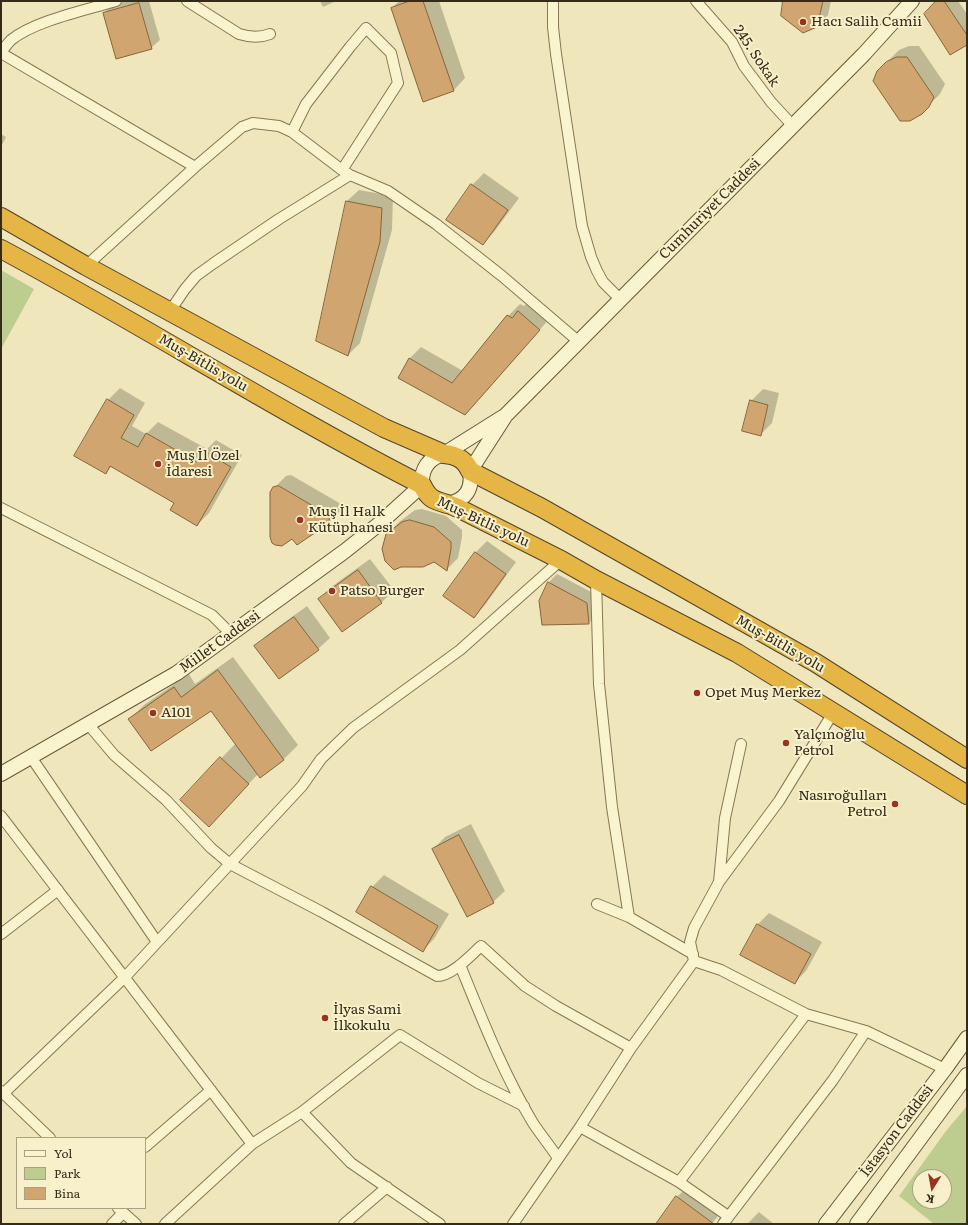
<!DOCTYPE html>
<html>
<head>
<meta charset="utf-8">
<style>
	body { margin:0 }
	#map { position:relative; width:968px; height:1225px; overflow:hidden; background:#efe7bb; font-family:Literata,serif }
	canvas { display:block }
	.frame { position:absolute; inset:0; border:2px solid #352b1a; pointer-events:none }
	.legend { position:absolute; left:16px; top:1137px; width:130px; height:72px; box-sizing:border-box; background:#f7f0ca; border:1px solid #a9a184; margin:0; padding:5px 7px; list-style:none; font-size:12px; color:#352b1a }
	.legend li { display:flex; align-items:center; gap:8px; height:20px }
	.legend b { width:20px; border:1px solid #a9a184 }
	.north { position:absolute; left:912px; top:1169px; width:40px; height:40px; box-sizing:border-box; background:#f7f0ca; border:1px solid #a9a184; border-radius:50%; rotate:191deg; font-size:11px; font-weight:700; line-height:16px; text-align:center; color:#352b1a }
	.north::after { content:''; display:block; margin:auto; width:14px; height:18px; background:#983322; clip-path:polygon(50% 0,100% 100%,50% 72%,0 100%) }
</style>
</head>
<body>
<div id="map">
<canvas width="968" height="1225"></canvas>
<div class="frame"></div>
<ul class="legend">
<li><b style="height:5px;background:#faf4ce"></b>Yol</li>
<li><b style="height:11px;background:#bdcd8f"></b>Park</li>
<li><b style="height:11px;background:#d0a56f"></b>Bina</li>
</ul>
<div class="north">K</div>
</div>
<script>
const ctx = document.querySelector('canvas').getContext('2d');
ctx.lineJoin = 'round';
function fillPath(path, color) { ctx.fillStyle = color; ctx.fill(path, 'evenodd'); }
function trace(path, color, width, dash) { ctx.strokeStyle = color; ctx.lineWidth = width; ctx.lineCap = dash ? 'butt' : 'round'; ctx.setLineDash(dash || []); ctx.stroke(path); }
function write(font, color, halo, rows, align = 'center') {
  ctx.font = font + ' Literata,serif'; ctx.lineWidth = 4; ctx.setLineDash([]); ctx.textBaseline = 'middle'; ctx.strokeStyle = halo; ctx.fillStyle = color; for (const [text, x, y, turn = 0] of rows) {
    ctx.save(); ctx.translate(x, y); ctx.rotate((+turn || 0) * Math.PI / 180); ctx.textAlign = isNaN(turn) ? turn : align; if (halo) ctx.strokeText(text, 0, 0); ctx.fillText(text, 0, 0); ctx.restore();
  }
}
fillPath(new Path2D(`
	M1 270 34 289 1 349Z
	M967 1106V1224H934L899 1196 946 1131ZM920 1177H944V1201H920Z`), '#bdcd8f');
fillPath(new Path2D(`
	M126 1H149L160 40 151 48 104 13 113 4Z
	M320 1H336L323 7Z
	M399 1H439L465 78 454 90 392 8Z
	M785 1H831L828 15 816 27Z
	M937 1H958L967 14V44Z
	M909 46H919L945 84 940 94 921 113 878 71 899 50Z
	M1 134 6 137 1 147Z
	M484 173 519 198 494 232 483 244 472 185Z
	M359 190 393 196 392 230 360 343 348 355 347 201Z
	M530 300 551 317 465 414 409 359 421 347 463 371 508 316 520 304 524 306Z
	M120 388 145 403 132 426 146 434 158 422 207 449 216 440 242 455 209 513 197 525 176 502 112 466 105 473 108 400Z
	M763 389 779 393 772 423 760 435 751 401Z
	M291 475 341 504 340 511 328 523 292 538 274 488 286 476Z
	M422 509 446 516 462 530V537L458 558 447 569 387 535 399 522 415 510Z
	M487 541 516 562 485 605 474 617 475 553Z
	M370 559 394 590 382 602 343 631 319 599 331 587Z
	M557 574 595 594 597 615 589 623 549 582Z
	M307 606 330 638 318 649 256 646 267 635Z
	M233 657 298 745 284 759 260 776 258 774 226 808 181 800 236 743 211 709 130 719 144 705 189 674 195 684Z
	M471 824 505 891 493 902 433 849 445 837Z
	M384 875 449 914 434 939 423 950 372 887Z
	M769 913 822 942 806 971 794 983 757 925Z
	M689 1185 722 1210 712 1224H657L677 1197Z
	M759 1212 774 1224H747Z`), '#0003');
const building = new Path2D(`
	M410 1H423L454 91 423 102 391 8Z
	M783 1H823L817 27 803 33 781 16Z
	M936 1H944L967 35V45L950 55 924 14Z
	M139 3 152 49 116 59 103 13Z
	M897 57H907L934 97 929 107 922 114 910 121H900L873 81 877 71 886 62Z
	M471 184 508 210 483 245 446 220Z
	M346 201 382 208 380 242 348 356 316 341Z
	M518 311 540 330 465 415 398 378 409 358 452 383 507 315 512 318Z
	M107 399 134 415 121 438 138 447 146 433 197 462 204 451 231 467 197 526 170 510 174 503 110 466 106 474 74 456Z
	M750 400 768 405 761 436 742 431Z
	M279 486 330 516 328 524 297 545 292 539 282 546 275 545 272 543 270 537V492L273 487Z
	M410 520 434 527 451 542V549L447 571 434 562 423 567H401L394 570 385 561 382 549 386 534 402 522Z
	M475 552 506 574 474 618 443 596Z
	M358 570 382 603 342 632 318 599Z
	M548 582 587 603 589 624 542 625 539 601Z
	M294 617 319 650 279 679 254 646Z
	M218 670 284 760 260 778 211 711 151 751 128 719 174 687 181 697Z
	M220 757 249 784 209 827 180 800Z
	M459 835 494 903 467 917 432 849Z
	M371 886 438 926 423 952 356 912Z
	M757 924 811 954 795 984 740 955Z
	M676 1196 714 1224H656Z`);
fillPath(building, '#d0a56f');
trace(building, '#876439', 1);
const street = new Path2D(`
	M187 1 239 34C249 37 260 38 270 34
	M553 1V27L556 54 582 226 591 257 597 271 603 282 620 299
	M696 1 732 42 744 66 771 102 793 126
	M1 52C4 49 7 44 11 40 34 21 86 10 116 1
	M1 53 195 167
	M292 132 306 104 350 47 366 28 391 53 398 83 342 170
	M86 266 195 167 242 127 253 123 279 126 292 132 342 170 350 175 388 191 436 224 502 276 578 341
	M170 311 185 289 196 276 214 263 279 219 350 175
	M1 508 212 615 231 634
	M596 580 599 684 612 807 629 917
	M88 724 114 755 166 800 211 848 230 864 322 912 437 976C452 976 471 955 481 946L525 986 556 1006 631 1048
	M31 757 157 942
	M1 816 252 1144
	M719 882 725 818 741 744
	M597 904 629 917 693 954
	M1 934 58 890
	M694 961 721 970 806 1014 866 1031 945 1069
	M460 965C482 1019 503 1073 533 1123 541 1135 550 1146 558 1158
	M1 1091 50 1138
	M3 1094 125 977 302 786 321 759 353 728 460 650 561 560
	M302 1112 351 1163 440 1224
	M580 1127 679 1182 728 1216
	M145 1147 211 1090
	M679 1182 806 1014
	M118 1208 136 1224
	M112 1224 123 1213
	M165 1224 252 1144 302 1112 400 1035 478 1083 524 1106
	M344 1224 387 1187
	M513 1224 580 1127 631 1048 694 961 690 942 694 928 719 882 779 801 833 713
	M723 1224 833 1080 866 1031`);
const secondary = new Path2D(`
	M448 504C466 500 473 489 470 471L506 415 864 54 912 1
	M1 774 177 673 345 551 379 524 422 485C421 469 428 458 444 454L503 417
	M826 1224 945 1069 967 1038
	M857 1224 967 1075`);
const highway = new Path2D(`
	M1 217 86 266 384 428 444 454C456 455 465 459 470 471L542 508 816 663 967 759
	M1 249C143 325 279 412 422 485 429 499 433 500 447 504 452 505 457 508 462 510L561 560 596 580 737 653 967 795`);
trace(street, '#877754', 12);
trace(secondary, '#685738', 16);
trace(highway, '#544329', 20);
trace(street, '#faf4ce', 10);
trace(secondary, '#faf4ce', 14);
trace(highway, '#e5b645', 18);
for (const [x, y, r, color] of [
	[803,22,4,"#983322"],
	[158,464,4,"#983322"],
	[300,520,4,"#983322"],
	[332,591,4,"#983322"],
	[697,693,4,"#983322"],
	[153,713,4,"#983322"],
	[786,743,4,"#983322"],
	[895,804,4,"#983322"],
	[325,1018,4,"#983322"]
]) { const dot = new Path2D(); dot.arc(x, y, r, 0, 2 * Math.PI); ctx.fillStyle = color; ctx.fill(dot); trace(dot, '#f7f0ca', 1.5); }
write('14px', '#352b1a', '#f7f0ca', [
	["Hacı Salih Camii",811,22],
	["Muş İl Özel",166,456],
	["İdaresi",166,472],
	["Muş İl Halk",308,512],
	["Kütüphanesi",308,528],
	["Patso Burger",340,591],
	["Opet Muş Merkez",705,693],
	["A101",161,713],
	["Yalçınoğlu",794,735],
	["Petrol",794,751],
	["Nasıroğulları",887,796,"right"],
	["Petrol",887,812,"right"],
	["İlyas Sami",333,1010],
	["İlkokulu",333,1026]
], 'left');
write('14px', '#352b1a', '#f7f0ca', [
	["245. Sokak",756,56,56],
	["Cumhuriyet Caddesi",710,209,-45],
	["Muş-Bitlis yolu",203,363,30],
	["Muş-Bitlis yolu",483,522,25],
	["Millet Caddesi",220,642,-36],
	["Muş-Bitlis yolu",780,644,30],
	["İstasyon Caddesi",897,1131,-53]
]);
</script>
</body>
</html>
